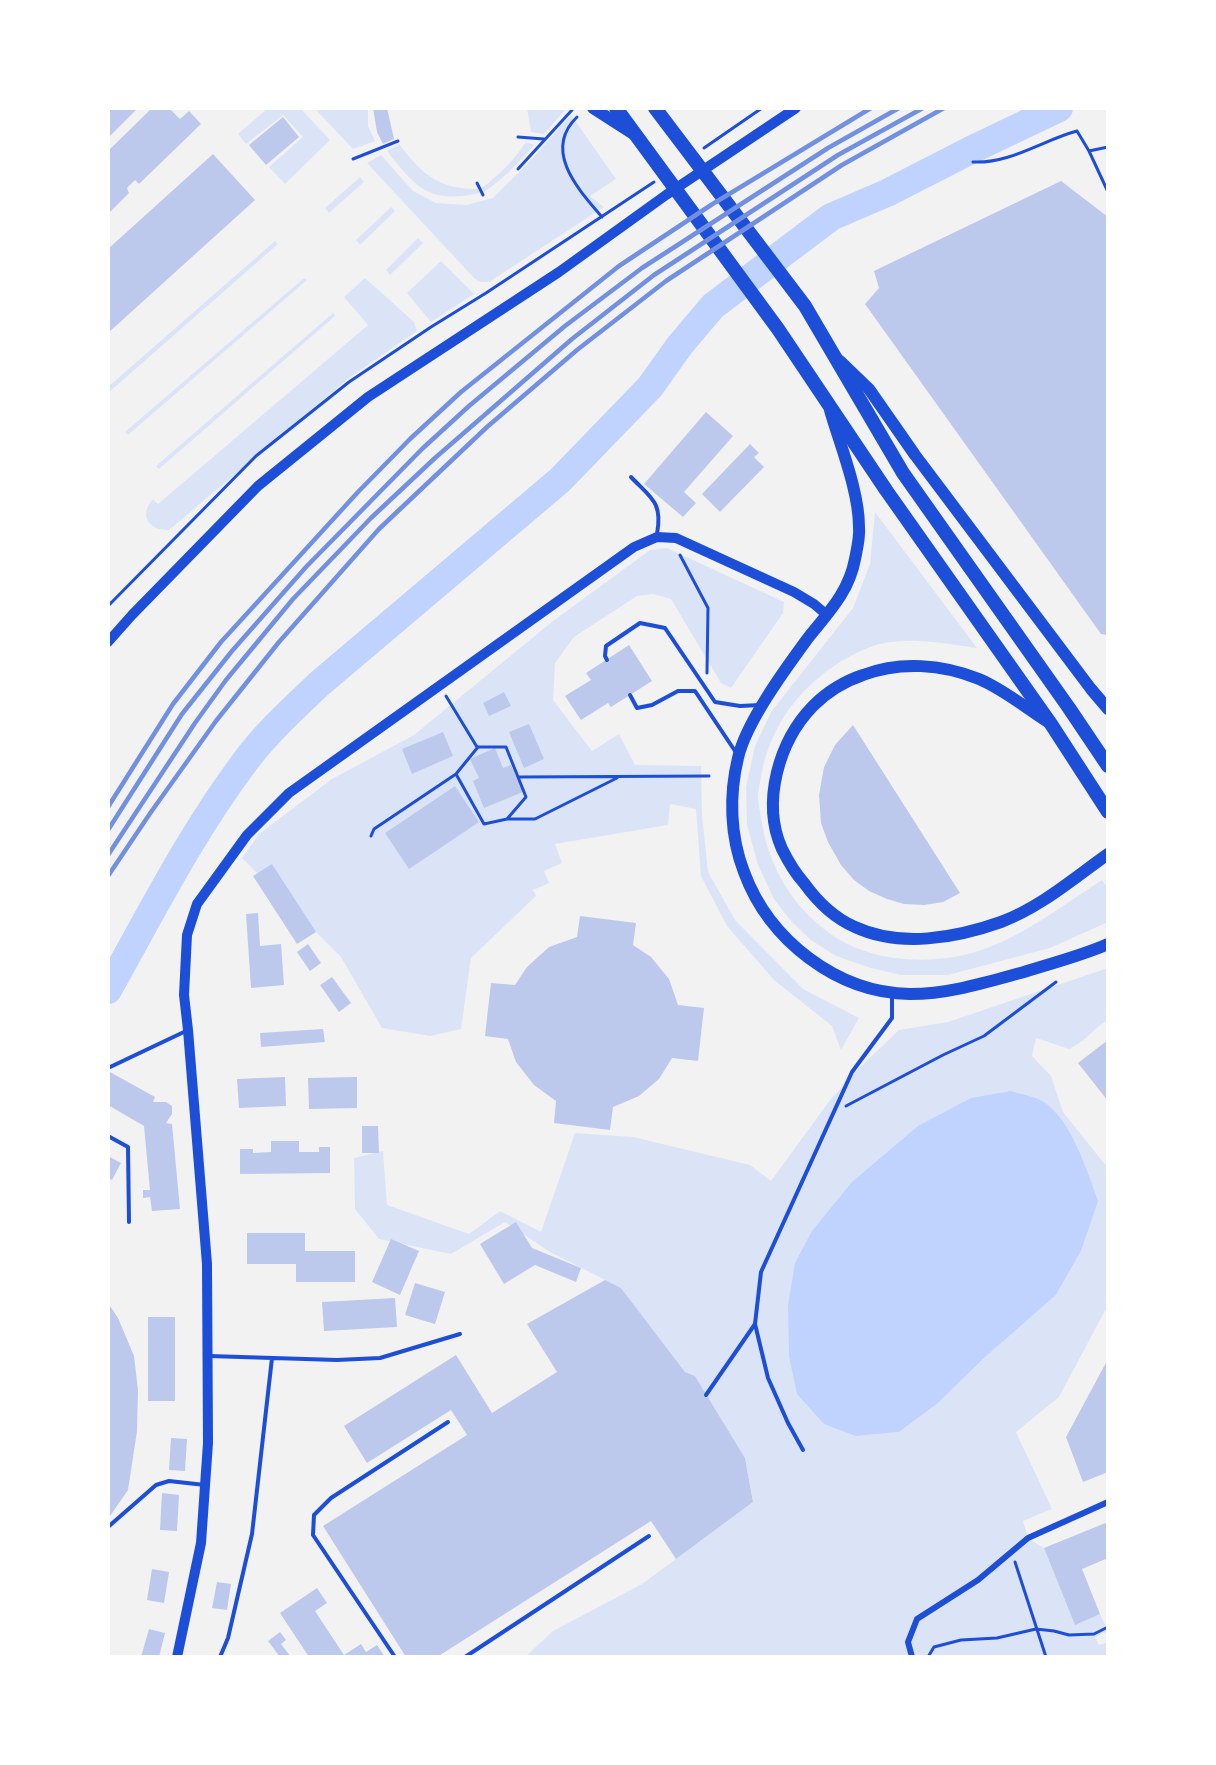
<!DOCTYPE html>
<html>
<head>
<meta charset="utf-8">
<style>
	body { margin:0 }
	#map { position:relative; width:1216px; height:1765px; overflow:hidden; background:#f2f2f2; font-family:"PT Sans",sans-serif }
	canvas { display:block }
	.frame { position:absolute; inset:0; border:110px solid #fff; pointer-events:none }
</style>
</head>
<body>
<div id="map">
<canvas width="1216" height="1765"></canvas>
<div class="frame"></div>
</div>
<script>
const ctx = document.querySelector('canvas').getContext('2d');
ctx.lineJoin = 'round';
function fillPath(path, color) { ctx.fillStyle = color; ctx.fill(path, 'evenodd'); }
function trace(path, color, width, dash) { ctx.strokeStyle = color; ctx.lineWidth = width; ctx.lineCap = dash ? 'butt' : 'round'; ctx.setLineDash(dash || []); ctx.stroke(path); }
fillPath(new Path2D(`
	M268 108H300L330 140 285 184 269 167 303 137 283 115 246 144 238 134Z
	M318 108H368V126L375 141 353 149 316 110Z
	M527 108H565L566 109 544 134 531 132Z
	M571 115 616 179 590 196 604 207 489 282H481L475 279 367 163 381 155 413 191 436 203 466 205 493 198 529 162Z
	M526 142 534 145C519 163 503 179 484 192L482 188C499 175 514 160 526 142Z
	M399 144C422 174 438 189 478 189L480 193C429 204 417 189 387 151Z
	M360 177 364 182 329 213 325 208Z
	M391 207 395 211 360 245 356 240Z
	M418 238 423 243 390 275 386 270Z
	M275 241 278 244 108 393V387Z
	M441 261 474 294 431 322 407 293Z
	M304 278 307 280 128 435 125 432Z
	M365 278 414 322 417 331 349 378 169 530C149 531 138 515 153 499L158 504 368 325 344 297Z
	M333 313 335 316 159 469 156 466Z
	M875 512 977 648C948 644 920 638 891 642 869 644 839 661 822 675 789 701 768 736 761 777 760 783 758 790 758 795 758 803 760 811 761 818 768 864 790 904 828 932 866 961 923 965 968 954 1016 942 1060 907 1102 880L1108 889V922L1050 948 948 975H901L871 968 836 956 811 940 791 921 774 899 758 865 747 825 746 787 755 746 771 712 853 608 870 564Z
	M667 548 784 602 783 613 731 688 721 683 671 599 653 594 637 596 574 637 555 663 553 700 592 751 619 734 635 765 701 766 702 815 708 872 735 920 803 989 859 1018 841 1050 832 1026 774 980 727 926 701 876 696 809 670 804 668 825 555 844 562 863 544 871 549 883 533 890 536 896 471 958 461 1029 430 1036 382 1028 341 957 242 858 259 834 332 779 414 735 553 621 650 550Z
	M1108 968V1020C1092 1029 1087 1041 1069 1049L1036 1038 1032 1056 1051 1076 1063 1112 1108 1168V1305L1059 1397 1016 1432 1052 1509 1023 1521 1028 1538 1044 1548 1075 1624 1100 1614 1108 1631 1095 1637 1099 1645 1108 1642V1657H525L553 1631 642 1584 753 1502 745 1458 695 1376 685 1372 621 1288 550 1252 505 1222 451 1254 379 1239 355 1209 354 1158 383 1151 387 1205 469 1234 500 1211 541 1232 575 1133 633 1137 750 1165 771 1181 830 1100 859 1068 899 1030 948 1022ZM1081 1251 1056 1295 983 1359 937 1404 899 1432 856 1436Z`), '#dbe4f7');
fillPath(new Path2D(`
	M1011 1091C1020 1094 1033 1096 1042 1101 1071 1118 1087 1171 1098 1201L1081 1251 1056 1295 983 1359 937 1404 899 1432 856 1436 824 1424 797 1394 789 1356 788 1305 795 1263 812 1231 852 1182 918 1126 971 1098Z`), '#bfd3fe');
trace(new Path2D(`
	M108 990C151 913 191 834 244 763 265 734 293 709 319 684L560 480 650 387 680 345 713 306 831 217 887 193 971 150 1059 108`), '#bfd3fe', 28);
fillPath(new Path2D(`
	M108 108H138L110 136 108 134Z
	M152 108H169L180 119 189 111 201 124 139 184 135 180 127 188 129 193 108 214V151Z
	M373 108H387L394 139 383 144 377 132Z
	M283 117 299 137 266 165 249 145Z
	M213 154 255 200 108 333V249Z
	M1061 181 1108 217V635L1101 634 865 304 879 288 874 271Z
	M706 412 733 436 684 492 696 503 683 517 644 484Z
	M750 444 759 453 754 457 764 467 720 512 702 494Z
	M629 645 652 681 611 707 608 703 581 720 565 696 591 680 586 673Z
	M504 692 511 706 489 716 483 703Z
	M529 724 544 759 524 768 509 732Z
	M853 725 960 893 943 902 924 905 904 904 887 899 869 891 854 880 841 865 828 842 821 823 819 795 824 767 835 745Z
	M443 732 453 756 412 774 402 749Z
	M495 748 503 768 511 765 523 792 484 808 473 781 479 778 470 759Z
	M455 786 479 822 409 869 385 833Z
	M272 864 316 932 297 944 253 876Z
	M258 913 260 946 281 944 284 985 251 988 246 914Z
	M580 916 636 923 633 945 651 957 669 979 678 1005 704 1008 698 1061 672 1058 659 1079 639 1096 613 1107 610 1130 554 1123 556 1101 534 1085 516 1062 508 1039 485 1036 491 983 515 985 527 967 549 947 577 937Z
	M308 944 321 963 310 971 297 952Z
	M332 977 351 1003 339 1012 320 985Z
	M323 1029 325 1042 261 1047 260 1033Z
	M1108 1040V1101L1078 1063Z
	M110 1072 155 1097 153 1102H166L172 1106V1114L166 1123 172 1124 180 1209 152 1211 150 1197 143 1198V1190H150L144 1126 108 1105V1075Z
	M285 1077 286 1106 239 1108 237 1079Z
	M357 1077V1108L309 1109 308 1078Z
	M362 1126H378L379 1153H362Z
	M271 1141H299V1152H319V1147H330V1173L240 1174V1149H253V1153L271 1152Z
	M108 1156 121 1163 112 1180 108 1178Z
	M516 1222 532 1248 581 1268 576 1282 535 1265 504 1284 480 1244Z
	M247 1233H305V1251H355V1282H296V1264H247Z
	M391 1239 419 1251 400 1295 372 1282Z
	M605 1280 621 1288 685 1372 695 1376 745 1458 753 1502 676 1559 651 1521 437 1657H406L323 1526 467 1435 451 1410 367 1463 344 1426 456 1355 492 1413 557 1372 527 1324Z
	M415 1283 445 1292 435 1324 405 1315Z
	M395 1298 397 1327 324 1331 322 1302Z
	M108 1303 118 1318 134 1356 138 1390 137 1431 128 1490 108 1519Z
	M148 1317H175V1401H148Z
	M1108 1359V1472L1083 1482 1066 1437Z
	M171 1438 187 1439 185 1471 169 1470Z
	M162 1493 179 1495 177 1531 160 1530Z
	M1108 1522V1558L1082 1569 1100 1614 1075 1625 1044 1548Z
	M152 1569 169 1572 164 1603 147 1600Z
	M217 1582 231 1584 227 1610 212 1608Z
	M317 1588 327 1603 315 1611 344 1655 361 1644 366 1652 377 1645 385 1657H309L280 1613Z
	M149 1629 165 1633 159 1657H141Z
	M280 1632 286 1640 281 1644 291 1657H280L268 1641Z`), '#bdc9ec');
trace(new Path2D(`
	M577 117C542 151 579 190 602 217
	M518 137 544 139
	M704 148 762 108
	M1089 151 1108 147
	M353 159 398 141
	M973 162C1010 164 1043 140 1077 131L1089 151 1108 192
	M518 169 572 110
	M477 183 483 195
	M680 555 708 608 707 673
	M108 606 256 456 349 382 431 327 486 293 654 182
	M446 696 477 747
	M519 777 709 776
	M508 819H535L617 778
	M371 836 374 829 456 774 478 747H506L526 797 507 819 484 824 456 774
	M846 1106 943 1055 984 1036 1056 982
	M1015 1562 1046 1657
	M928 1657 934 1647 961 1640 997 1638 1036 1629 1054 1631 1069 1635 1094 1634 1108 1627`), '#1d4ed8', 3);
trace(new Path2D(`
	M631 477C651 498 663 502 657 534
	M607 660 605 656 606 646 640 623 665 628 715 702 740 706 760 705
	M630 695 637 708 652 705 678 691H695L737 754
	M108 1068 186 1031
	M108 1136 128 1147 129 1222
	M209 1356 337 1360 380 1358 460 1334
	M706 1395 755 1324
	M803 1450 788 1423 768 1378 755 1324 761 1272 852 1072 892 1018V995
	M108 1527 156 1485 169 1481 205 1485
	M220 1657 228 1638 252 1534 272 1358
	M395 1657 313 1535 314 1515 331 1498 448 1422
	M465 1657 649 1536`), '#1d4ed8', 4);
trace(new Path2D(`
	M912 1657 908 1642 917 1619 978 1580 1028 1538 1108 1502`), '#1d4ed8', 6);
trace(new Path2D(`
	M177 1657 201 1543 208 1443 207 1264 188 1030 184 995 187 935 197 904 247 835 289 793 634 547 657 537 676 538 794 592 814 604 827 615`), '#1d4ed8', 10);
trace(new Path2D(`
	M108 642 132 615 258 486 368 397 559 272 666 195 796 108`), '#1d4ed8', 10);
trace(new Path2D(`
	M593 108 635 135
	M840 361 869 389 915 455 1091 689 1108 709
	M830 410C840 445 859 491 859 527 860 537 857 549 855 559 849 592 828 613 808 638 786 668 746 722 738 758 729 795 730 836 744 872 769 940 837 993 910 994 949 994 987 982 1024 972 1052 963 1081 956 1108 944
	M1048 722C1026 708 1003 689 979 679 942 664 900 661 863 675 845 681 827 692 813 706 779 741 761 802 782 849 788 861 795 873 804 883 817 901 834 918 855 927 900 948 956 938 1001 922 1041 907 1074 878 1108 854`), '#1d4ed8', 12);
trace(new Path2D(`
	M616 108 778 329 886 490 1051 724 1108 812
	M655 108 805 306 903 473 1069 708 1108 766`), '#1d4ed8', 14);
trace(new Path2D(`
	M108 807 173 704 221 642 358 492 410 439 461 392 619 266 711 205 871 108
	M108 830 182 714 232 651 306 567 422 449 469 406 565 326 642 268 828 148 899 108
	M108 855 195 723 226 680 293 599 371 518 435 458 572 339 654 275 838 155 923 108
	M108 876 151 812 216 721 279 642 379 529 487 427 577 350 666 281 842 165 944 108`), '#7290e2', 4.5);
</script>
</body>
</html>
